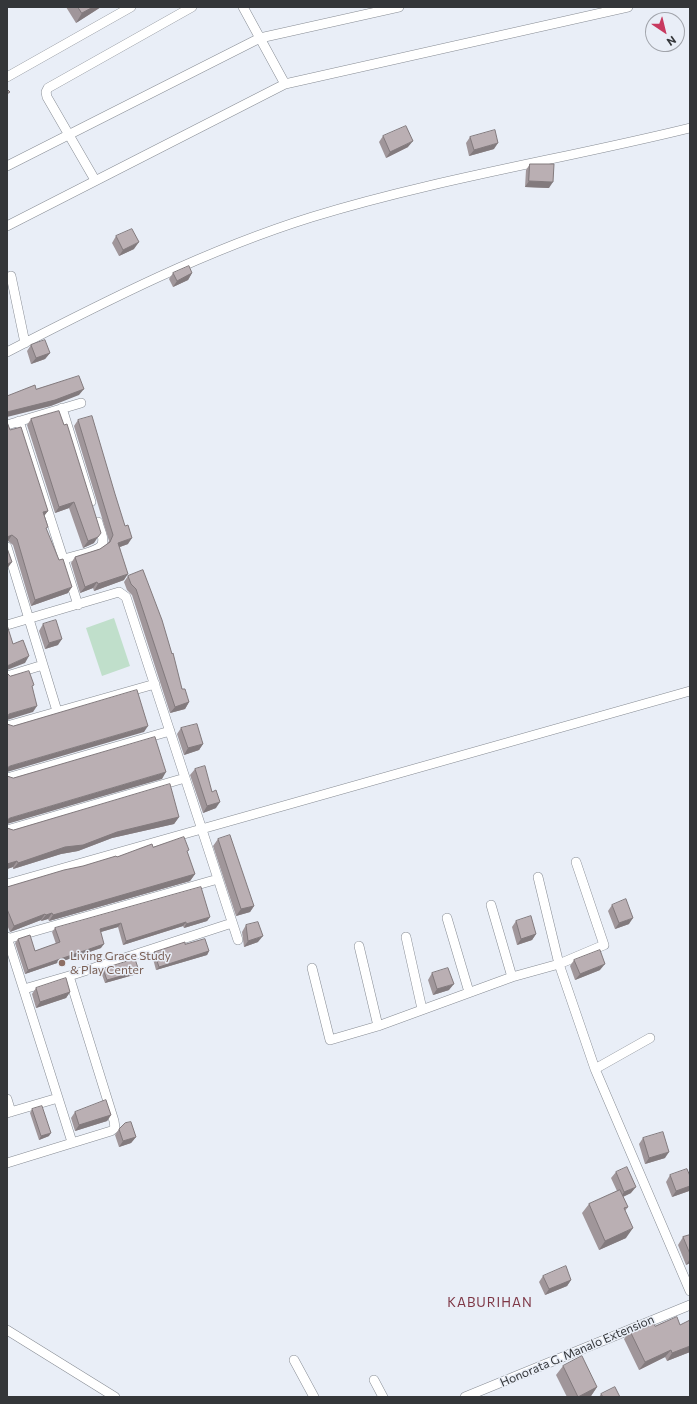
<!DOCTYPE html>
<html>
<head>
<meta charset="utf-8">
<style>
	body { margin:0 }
	#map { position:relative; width:697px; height:1404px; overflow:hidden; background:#e9eef7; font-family:Commissioner,sans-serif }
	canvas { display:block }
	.frame { position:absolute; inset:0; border:8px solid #343639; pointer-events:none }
	.north { position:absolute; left:645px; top:12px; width:40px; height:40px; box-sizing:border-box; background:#e9eef7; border:1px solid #a1a4ab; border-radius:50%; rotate:145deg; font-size:11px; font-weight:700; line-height:16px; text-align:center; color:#343639 }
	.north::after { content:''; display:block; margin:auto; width:14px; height:18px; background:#c8395f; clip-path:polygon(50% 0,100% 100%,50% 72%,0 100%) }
</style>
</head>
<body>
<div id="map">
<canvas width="697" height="1404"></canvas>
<div class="frame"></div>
<div class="north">N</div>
</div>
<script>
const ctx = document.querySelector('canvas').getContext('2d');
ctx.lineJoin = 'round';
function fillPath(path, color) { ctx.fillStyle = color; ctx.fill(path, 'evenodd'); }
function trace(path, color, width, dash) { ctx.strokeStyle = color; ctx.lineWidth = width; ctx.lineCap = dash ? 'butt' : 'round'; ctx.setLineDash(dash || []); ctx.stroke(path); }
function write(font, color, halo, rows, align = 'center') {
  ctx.font = font + ' Commissioner,sans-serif'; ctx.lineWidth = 3; ctx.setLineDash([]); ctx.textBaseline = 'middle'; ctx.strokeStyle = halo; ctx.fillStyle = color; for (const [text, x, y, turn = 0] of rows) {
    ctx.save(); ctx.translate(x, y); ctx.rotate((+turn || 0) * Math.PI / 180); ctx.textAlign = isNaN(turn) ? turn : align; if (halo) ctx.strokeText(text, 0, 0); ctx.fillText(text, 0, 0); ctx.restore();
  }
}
fillPath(new Path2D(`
	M114 618 130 666 102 676 86 628Z`), '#c0dfcb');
const street = new Path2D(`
	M243 7 285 84
	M7 77 131 7
	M7 166 260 38 399 7
	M95 180 47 97 46 92 48 88 192 7
	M7 226 285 84 628 7
	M11 276 25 343
	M7 352C106 301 206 250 312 217 436 179 564 159 690 128
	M62 408 91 502
	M19 421 78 605
	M7 425 81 403
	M7 547 57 711
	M64 559C72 556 99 552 102 544 105 538 99 528 98 522
	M7 625 119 592 126 597 238 940
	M7 676 43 665
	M7 726 155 684
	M7 778 170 731
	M7 830 185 778
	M538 877 559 964 595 1069 690 1291
	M7 884 690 691
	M491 905 512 977
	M447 918 469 992
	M7 937 72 1142
	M406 937 422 1009
	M7 939 218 879
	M359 946 378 1026
	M312 968 330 1040 378 1026 512 977 559 964 604 945 576 862
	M24 989 69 976 232 923
	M595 1069 650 1038
	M7 1099 11 1112
	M7 1113 58 1098
	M7 1163 111 1131 115 1128 114 1121 69 976
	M7 1330 115 1397
	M294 1360 314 1397
	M374 1380 383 1397
	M465 1397 690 1305`);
trace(street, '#878c94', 10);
trace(street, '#fff', 9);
fillPath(new Path2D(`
	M66 7H101L76 23Z
	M383 136 408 147 386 158 379 142Z
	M470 137 494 149 469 156 466 143Z
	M530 164 549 188 525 187 526 170Z
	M116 236 134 249 119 256 112 243Z
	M173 273H192L188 280 173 287 169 279Z
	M31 345 50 353 45 359 31 364 27 351Z
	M59 411 94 543 83 548 69 508 55 513 27 425 31 419Z
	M78 420 128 544 120 547 124 580 94 591 93 588 80 593 71 563 75 557 100 549 107 544 109 541 74 426Z
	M10 430 48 511 44 516 46 530 68 593 31 606 13 545 8 541Z
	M143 570 182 689 189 702 185 709 170 713 132 595 127 590 124 582 128 576Z
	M43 624 58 645 45 649 39 631Z
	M181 728 203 744 199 750 184 755 177 734Z
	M195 769 212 792 216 808 203 813 190 775Z
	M179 817 174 824 112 838 78 851 61 854 13 869V867L7 869V828L13 830Z
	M218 839 254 906 250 912 236 916 213 846Z
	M153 847 187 853 195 874 190 881 49 921 48 919 41 921V920L10 932 7 925V887Z
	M612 905 629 924 615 929 608 911Z
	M210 917 207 921 184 928 183 926 123 945 118 927 101 932V948L25 974 15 943 18 939 35 951 56 944 52 932 55 928Z
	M516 921 536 934 532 940 517 945 512 927Z
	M246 925 258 942 244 947 242 932Z
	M185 944 209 951 207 955 156 970 152 955 154 952Z
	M574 960 600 970 575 980 570 966Z
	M103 969 139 971 137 974 105 983 101 972Z
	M432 973 449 990 433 995 428 980Z
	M36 988 70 992 66 998 36 1008 32 994Z
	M32 1109 49 1136 39 1140 30 1113Z
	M75 1112 111 1115 107 1121 75 1131 71 1118Z
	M119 1129 136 1137 131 1143 119 1147 115 1135Z
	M643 1138 665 1158 645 1164 639 1144Z
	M616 1172 631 1193 623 1197 628 1207 625 1211 626 1238 599 1250 582 1213 589 1204 617 1191 611 1178Z
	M670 1175 690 1176V1189L689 1191 672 1197 666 1182Z
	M690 1235V1263L686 1265 678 1245 683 1237Z
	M543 1276 571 1280 567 1286 545 1295 539 1282Z
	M655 1326 690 1352 667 1361 665 1357 639 1370 624 1339 630 1331Z
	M563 1366 597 1387 591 1396 590 1397H567L556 1375Z
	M601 1394 620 1397H599Z`), '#a0969a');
fillPath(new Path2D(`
	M93 7H101L76 23 82 13Z
	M413 141 408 147 386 158 390 152Z
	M498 143 494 149 469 156 474 150Z
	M529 181 553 182 549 188 525 187Z
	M139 242 134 249 119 256 123 250Z
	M192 273 188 280 173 287 177 281Z
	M50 353 45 359 31 364 36 358Z
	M84 389 79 395 51 406 7 417V412Z
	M74 502 69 508 55 513 59 507Z
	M48 511 43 517V512Z
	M12 535 8 541H7V537Z
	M98 537 94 543 83 548 88 541Z
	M132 538 128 544 114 549 118 543Z
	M12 562 7 569V564Z
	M128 574 124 580 94 591 98 584Z
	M97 582 93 588 80 593 85 587Z
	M72 587 68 593 31 606 35 600Z
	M62 639 58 645 45 649 49 643Z
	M29 656 25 663 7 670V666Z
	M189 702 185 709 170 713 175 707Z
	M37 706 33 712 7 720V718L9 714Z
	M148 726 144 732 7 772V768L10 766Z
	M203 744 199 750 184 755 188 748Z
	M166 772 162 779 7 824V820L10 818Z
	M220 802 216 808 203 813 207 806Z
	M179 817 174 824 112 838 78 851 61 854 13 869 18 863 65 847 117 832Z
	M17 861 13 867 7 869V864Z
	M195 874 190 881 49 921 53 915Z
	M254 906 250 912 236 916 241 909Z
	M52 913 48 919 41 921 46 915Z
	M45 914 41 920 10 932 14 926Z
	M210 917 207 921 184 928 186 924Z
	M633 918 629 924 615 929 619 923Z
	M186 922 183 926 123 945 126 941Z
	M121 923 118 927 97 933 100 929Z
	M536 934 532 940 517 945 521 939Z
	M263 936 258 942 244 947 248 941Z
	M104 944 101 948 25 974 28 970Z
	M209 951 207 955 156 970 159 967Z
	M605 964 600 970 575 980 580 974Z
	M139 971 137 974 105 983 107 980Z
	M454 984 449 990 433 995 437 989Z
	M70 992 66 998 36 1008 40 1002Z
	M111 1115 107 1121 75 1131 79 1125Z
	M51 1133 49 1136 39 1140 41 1136Z
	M136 1137 131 1143 119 1147 123 1141Z
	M669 1152 665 1158 645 1164 649 1158Z
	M690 1186V1189L689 1191 672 1197 676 1191Z
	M636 1187 631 1193 620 1198 624 1192Z
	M633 1228 626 1238 599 1250 605 1241Z
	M690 1259V1263L686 1265Z
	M571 1280 567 1286 545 1295 549 1289Z
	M690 1346V1352L667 1361 672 1353Z
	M671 1350 665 1357 639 1370 645 1362Z
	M597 1387 591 1396 590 1397H578Z`), '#827a7d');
const building = new Path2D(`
	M78 7H93L82 13Z
	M7 89 10 92 7 94Z
	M406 126 413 141 390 152 383 136Z
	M495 130 498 143 474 150 470 137Z
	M530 164H554L553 182 529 181Z
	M132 229 139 242 123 250 116 236Z
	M189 266 192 273 177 281 173 273Z
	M45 340 50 353 36 358 31 345Z
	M79 376 84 389 55 400 7 412V396L35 385 36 389Z
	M59 411 64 425 67 424 101 533 98 537 88 541 74 502 59 507 31 419Z
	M92 416 115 494 125 526 128 525 132 538 118 543 128 574 98 584 97 582 85 587 75 557 100 549 110 542 113 535 78 420Z
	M7 422 10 430 21 427 48 511 43 512 48 527 46 528 59 560 63 559 72 587 35 600 17 539 12 535 7 537Z
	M7 548 12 562 7 564Z
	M143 570 162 620 172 654 173 653 182 689H185L189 702 175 707 136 589 131 584 128 576Z
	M56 620 62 639 49 643 43 624Z
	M7 625 13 644 23 640 29 656 7 666Z
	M29 671 34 685 32 686 37 706 9 714 7 718V673L10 676Z
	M137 690 148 726 10 766 7 768V724L13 726Z
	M197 724 203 744 188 748 181 728Z
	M155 737 166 772 10 818 7 820V776L13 778Z
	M205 766 212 792 216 790 220 802 207 806 195 769Z
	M170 784 179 817 117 832 83 845 65 847 18 863 17 861 7 864V828L13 830Z
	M230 835 254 906 241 909 218 839Z
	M184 837 189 850 187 851 195 874 53 915 52 913 46 915 45 914 14 926 7 909V887L64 870 83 866 116 856 117 857 152 844 153 847Z
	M201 887 210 917 186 924V922L126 941 121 923 100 929 104 944 28 970 18 939 30 935 35 951 60 942 55 928Z
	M626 899 633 918 619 923 612 905Z
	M531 916 536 934 521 939 516 921Z
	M258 922 263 936 248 941 246 925Z
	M205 939 209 951 159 967 154 952 185 942V944Z
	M600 950 605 964 580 974 574 960Z
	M135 959 139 971 107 980 103 969Z
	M448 968 454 984 437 989 432 973Z
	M66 978 70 992 40 1002 36 988Z
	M106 1100 111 1115 79 1125 75 1112Z
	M42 1106 51 1133 41 1136 32 1109Z
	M131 1122 136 1137 123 1141 119 1129 125 1123Z
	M663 1132 669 1152 649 1158 643 1138Z
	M627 1167 636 1187 624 1192 616 1172Z
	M687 1169 690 1176V1186L676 1191 670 1175Z
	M620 1190 628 1207 624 1208 633 1228 605 1241 589 1204Z
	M690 1235V1254L683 1237Z
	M566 1266 571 1280 549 1289 543 1276Z
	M677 1317 680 1325 690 1320V1346L672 1353 671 1350 645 1362 630 1331 652 1321 655 1326Z
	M582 1356 597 1387 578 1397 563 1366Z
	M615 1387 620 1397H603L601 1394Z`);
fillPath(building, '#baafb3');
trace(building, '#827a7d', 1);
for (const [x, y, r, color] of [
	[62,963,4,"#8d6e63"]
]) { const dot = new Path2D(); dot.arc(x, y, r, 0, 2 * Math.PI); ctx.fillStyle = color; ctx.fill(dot); trace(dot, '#e9eef7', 1.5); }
write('12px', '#785e54', '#e9eef7', [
	["Living Grace Study",70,956],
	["& Play Center",70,970]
], 'left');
write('12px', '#343639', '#e9eef7', [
	["Honorata G. Manalo Extension",577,1351,-23]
]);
ctx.letterSpacing = '1px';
write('13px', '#7e3645', '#e9eef7', [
	["KABURIHAN",490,1303]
]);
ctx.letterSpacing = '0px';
</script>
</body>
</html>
